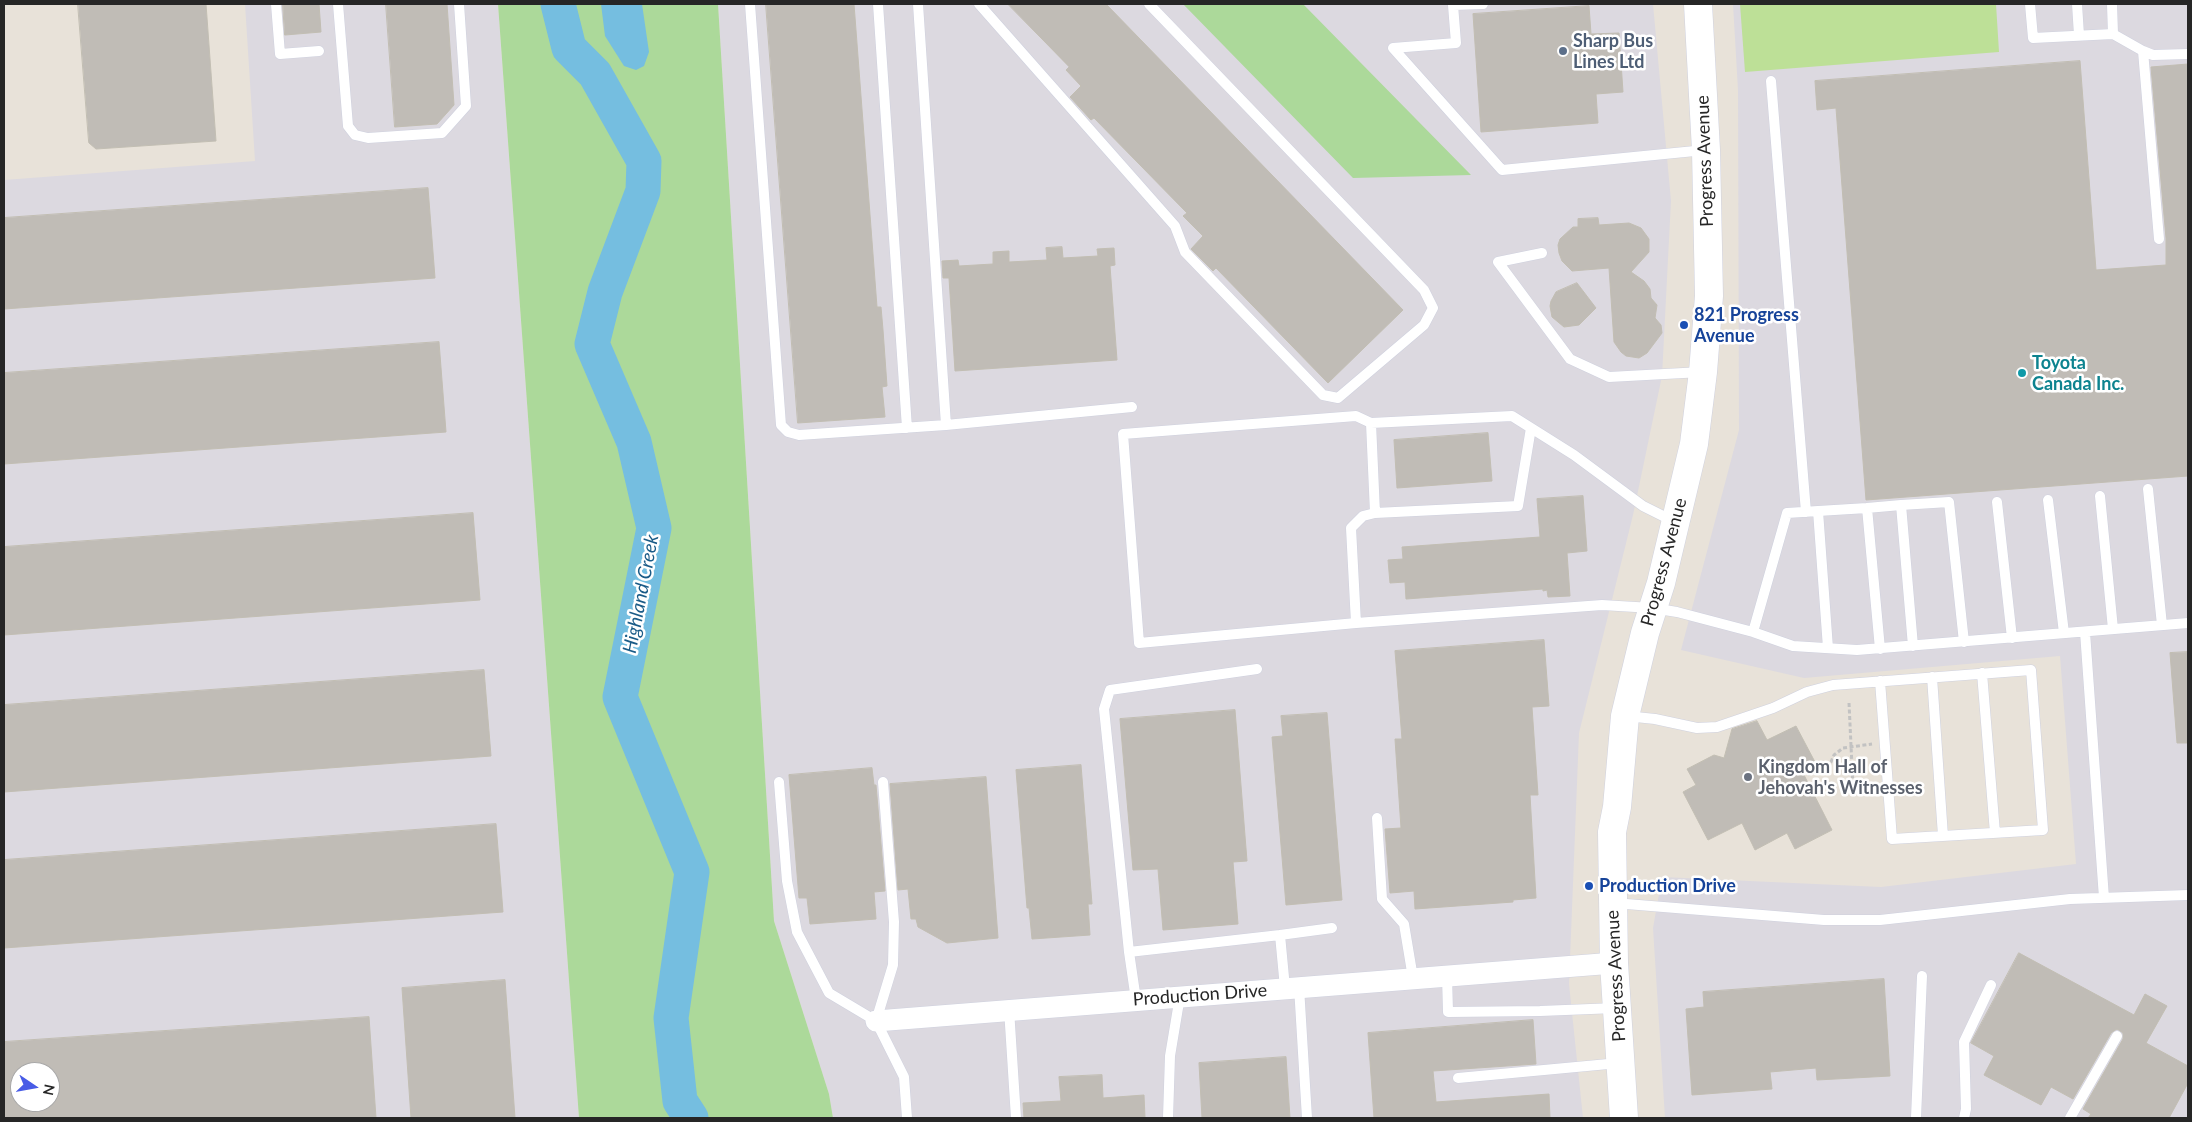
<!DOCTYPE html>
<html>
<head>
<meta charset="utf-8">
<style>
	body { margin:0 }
	#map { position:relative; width:2192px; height:1122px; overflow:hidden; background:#e8e2d9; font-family:Lato,sans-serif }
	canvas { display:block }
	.frame { position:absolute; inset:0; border:5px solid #262626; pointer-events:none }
	.north { position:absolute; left:10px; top:1062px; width:50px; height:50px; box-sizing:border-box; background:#fff; border:1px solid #a8a8a8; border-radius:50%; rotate:102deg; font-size:14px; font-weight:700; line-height:20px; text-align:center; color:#262626 }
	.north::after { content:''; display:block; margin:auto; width:18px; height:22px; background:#485ce6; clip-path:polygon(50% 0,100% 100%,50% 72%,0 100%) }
</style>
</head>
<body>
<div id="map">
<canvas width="2192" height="1122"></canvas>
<div class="frame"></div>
<div class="north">N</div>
</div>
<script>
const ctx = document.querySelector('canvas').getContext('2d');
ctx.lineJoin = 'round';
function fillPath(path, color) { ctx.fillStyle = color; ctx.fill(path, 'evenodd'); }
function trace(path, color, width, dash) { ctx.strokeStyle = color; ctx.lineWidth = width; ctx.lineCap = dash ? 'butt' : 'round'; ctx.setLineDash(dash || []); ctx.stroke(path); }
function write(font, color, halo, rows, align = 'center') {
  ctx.font = font + ' Lato,sans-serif'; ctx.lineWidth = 5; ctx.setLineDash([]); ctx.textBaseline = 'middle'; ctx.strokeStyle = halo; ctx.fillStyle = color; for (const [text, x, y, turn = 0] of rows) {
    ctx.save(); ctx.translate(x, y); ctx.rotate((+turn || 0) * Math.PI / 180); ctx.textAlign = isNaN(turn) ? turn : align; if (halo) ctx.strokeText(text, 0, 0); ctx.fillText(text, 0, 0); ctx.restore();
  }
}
fillPath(new Path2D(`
	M245 4H498L579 1118H4V180L255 161ZM20 1072H50V1102H20Z
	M718 4H1653L1671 201 1662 376 1633 515 1579 733 1569 984 1583 1118H833L829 1094 774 921Z
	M1733 4H2188V1118H1665L1653 928 1662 877 1881 887 2076 864 2060 656 1804 678 1681 650 1739 430 1738 90Z`), '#dcd9e0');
fillPath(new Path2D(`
	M498 4H718L774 921 829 1094 833 1118H579Z
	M1183 4H1303L1471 175 1353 178Z`), '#acd99a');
fillPath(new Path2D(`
	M1740 4H1996L1999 52 1745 72Z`), '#bde097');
fillPath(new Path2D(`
	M601 4H642L649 52 644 66 636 70 624 66 605 36Z`), '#75bee0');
trace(new Path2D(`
	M558 4 569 48 595 74 644 161 643 191 605 292 592 344 634 442 654 528 620 697 692 872 671 1018 680 1101 691 1118`), '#75bee0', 35);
const building = new Path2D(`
	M78 4H206L216 141 96 149 89 143Z
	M283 4H319L321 32 285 35Z
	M386 4H447L454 105 437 124 395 127Z
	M766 4H854L877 307H881L883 330 887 386 882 387 885 417 798 423Z
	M1008 4H1106L1403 310 1328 383 1216 268 1213 271 1191 249 1203 236 1183 216 1187 213 1094 118 1091 120 1070 97 1081 86 1066 70 1069 67Z
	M1589 6 1591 34 1619 33 1623 92 1596 94 1598 123 1481 132 1473 14Z
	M2080 61 2096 270 2166 265V238L2151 67 2188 64V476L1866 500 1836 108 1817 110 1815 81Z
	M428 188 435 278 4 309V218Z
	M1598 218 1599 225 1629 223 1641 228 1649 239V252L1631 272 1644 281 1650 289 1651 298 1657 305 1655 318 1661 325 1662 333 1647 353 1639 358 1626 356 1621 352 1614 342 1609 268 1572 271 1562 261 1559 253 1558 245 1560 239 1573 227H1578V219Z
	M1062 247 1063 258 1098 256 1097 249 1114 248 1115 265 1110 266 1117 360 955 371 949 278H943L942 261 958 260 959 266 993 264V252L1009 251V262L1047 260 1046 248Z
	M1577 283 1596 308 1579 325 1564 327 1552 317 1550 306 1551 301 1556 292Z
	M439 342 446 432 4 464V373Z
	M1488 433 1492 481 1397 488 1394 440Z
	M1583 496 1587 551 1567 553 1570 596 1548 597 1547 590 1543 591V589L1406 599 1405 582 1390 583 1388 560 1403 559 1402 547 1540 537 1537 499Z
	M473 513 480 600 4 635V547Z
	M1544 640 1549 706 1532 707 1538 795H1530L1536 898 1513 900V902L1415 909 1414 891 1390 893 1385 829 1401 828 1395 739H1402L1395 651Z
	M2188 652V743H2177L2170 653Z
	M484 670 491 756 4 792V705Z
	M1235 710 1247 861 1233 862 1238 924 1163 930 1158 869 1133 870 1120 719Z
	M1327 713 1342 900 1286 905 1272 737 1283 736 1281 716Z
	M1757 721 1767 740 1796 726 1815 762 1801 769 1832 830 1795 849 1787 833 1755 850 1742 823 1708 840 1683 792 1696 785 1687 769 1714 755 1724 758 1732 729Z
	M1081 765 1092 904H1088L1090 935 1032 939 1029 908H1027L1016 770Z
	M872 768 874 785H876L885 891 874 892 876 919 810 924 807 898H799L789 775Z
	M986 777 998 938 947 943 918 927 916 919H911L908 889 898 890 890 784Z
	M496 824 503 912 4 948V860Z
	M2019 953 2134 1015 2145 994 2167 1006 2146 1043 2188 1066V1083L2169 1118H2088L2091 1114 2083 1109 2123 1039V1033L2117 1029 2111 1033 2073 1099 2051 1087 2041 1105 1984 1075 1994 1056 1971 1043Z
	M1884 979 1890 1076 1817 1080 1816 1068 1770 1072 1772 1089 1692 1095 1686 1009 1704 1007 1703 992Z
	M505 980 515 1118H411L402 988Z
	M369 1017 376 1118H4V1042ZM20 1072H50V1102H20Z
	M1533 1020 1536 1064 1433 1071 1436 1102 1549 1094 1550 1118H1374L1368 1033Z
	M1286 1057 1290 1118H1202L1199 1063Z
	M1102 1075 1103 1098 1144 1095 1145 1118H1024L1023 1103 1061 1101 1059 1077Z`);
fillPath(building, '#c0bcb6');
trace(building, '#c2beb3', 1);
const lane = new Path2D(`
	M276 4 280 54 319 51
	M338 4 348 126 355 135 368 138 442 133 466 106 459 4
	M750 4 781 425 788 432 799 435 946 425 1132 407
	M878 4 907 428
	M918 4 946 425
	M979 4 1175 226 1185 252 1323 395 1338 398 1424 325 1433 308 1424 290 1149 4
	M1483 4 1453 5 1456 43 1393 48 1502 170 1705 150
	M2030 4 2033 38 2113 34
	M2077 4 2079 35
	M2112 4 2113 34 2143 51 2159 239
	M2143 51 2153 55 2188 54
	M1771 81 1806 512
	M1542 253 1498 262 1570 359 1609 377 1702 372
	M1371 423 1356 416 1123 434 1139 643 1356 623 1602 605 1652 608 1677 612 1753 632 1793 646 1857 650 2188 623
	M1531 428 1518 506 1375 513 1371 423 1512 416 1574 455 1643 506 1673 521
	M2148 489 2162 625
	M2100 496 2113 629
	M2048 500 2064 633
	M1997 502 2012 638
	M1901 505 1949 502 1964 642
	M1867 508 1901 505 1913 646
	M1818 511 1867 508 1880 649
	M1356 623 1351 528 1363 516 1375 513
	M1753 632 1787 513 1818 511 1828 648
	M2085 632 2104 898
	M1257 669 1110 690 1104 709 1129 952 1280 935 1285 988
	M1982 673 1995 833
	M1932 677 1943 836
	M1626 716 1655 719 1697 728 1717 727 1773 708 1807 692 1833 685 2031 670 2043 830 1892 839 1880 681
	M779 782 787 881 797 932 829 993 876 1021 904 1077 907 1118
	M1377 818 1382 899 1404 924 1413 978
	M1614 903 1824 920H1880L2070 899 2188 895
	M1280 935 1332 928
	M1129 952 1136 1000
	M1447 976 1448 1012 1540 1011 1616 1008
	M1299 987 1307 1118
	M1009 1009 1016 1118
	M876 1021 893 965 894 922 883 782
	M1458 1078 1619 1063
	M1168 1118 1170 1056 1180 996
	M1916 1118 1922 976
	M1964 1118 1966 1109 1964 1042 1991 985
	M2070 1118 2117 1036`);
const street = new Path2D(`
	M876 1021 1614 963`);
const secondary = new Path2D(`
	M1624 1118 1614 963 1612 832 1617 807 1625 716 1645 633 1661 583 1694 444 1703 372 1709 296 1706 150 1698 4`);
trace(lane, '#cfd1de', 11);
trace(street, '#cfd1de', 22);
trace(secondary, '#cfd1de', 29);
trace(new Path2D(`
	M1849 703 1853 788
	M1808 775 1831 762 1834 755 1843 748 1872 744`), '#c2c2c2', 3, [4, 2.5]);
trace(lane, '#fff', 10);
trace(street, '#fff', 21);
trace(secondary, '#fff', 28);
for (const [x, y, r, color] of [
	[1563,51,5,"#5c6f8a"],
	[1684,325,5,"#1a4fb4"],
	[2022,373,5,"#0f9aa8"],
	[1748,777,5,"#6b7280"],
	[1589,886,5,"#1a4fb4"]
]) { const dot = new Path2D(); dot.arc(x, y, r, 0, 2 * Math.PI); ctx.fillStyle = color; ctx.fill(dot); trace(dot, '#fff', 2); }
write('bold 18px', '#4e5e75', '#fff', [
	["Sharp Bus",1573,41],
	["Lines Ltd",1573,62]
], 'left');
write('18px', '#262626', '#fff', [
	["Progress Avenue",1705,161,-92],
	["Progress Avenue",1664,562,-75],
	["Progress Avenue",1616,976,-93],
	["Production Drive",1200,995,-4]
]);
write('bold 18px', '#164399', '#fff', [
	["821 Progress",1694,315],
	["Avenue",1694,336],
	["Production Drive",1599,886]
], 'left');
write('bold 18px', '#0d838f', '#fff', [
	["Toyota",2032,363],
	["Canada Inc.",2032,384]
], 'left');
write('bold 18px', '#5b616d', '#fff', [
	["Kingdom Hall of",1758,767],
	["Jehovah's Witnesses",1758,788]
], 'left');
write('italic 19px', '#1a5b87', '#fff', [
	["Highland Creek",641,594,-79]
]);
</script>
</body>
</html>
